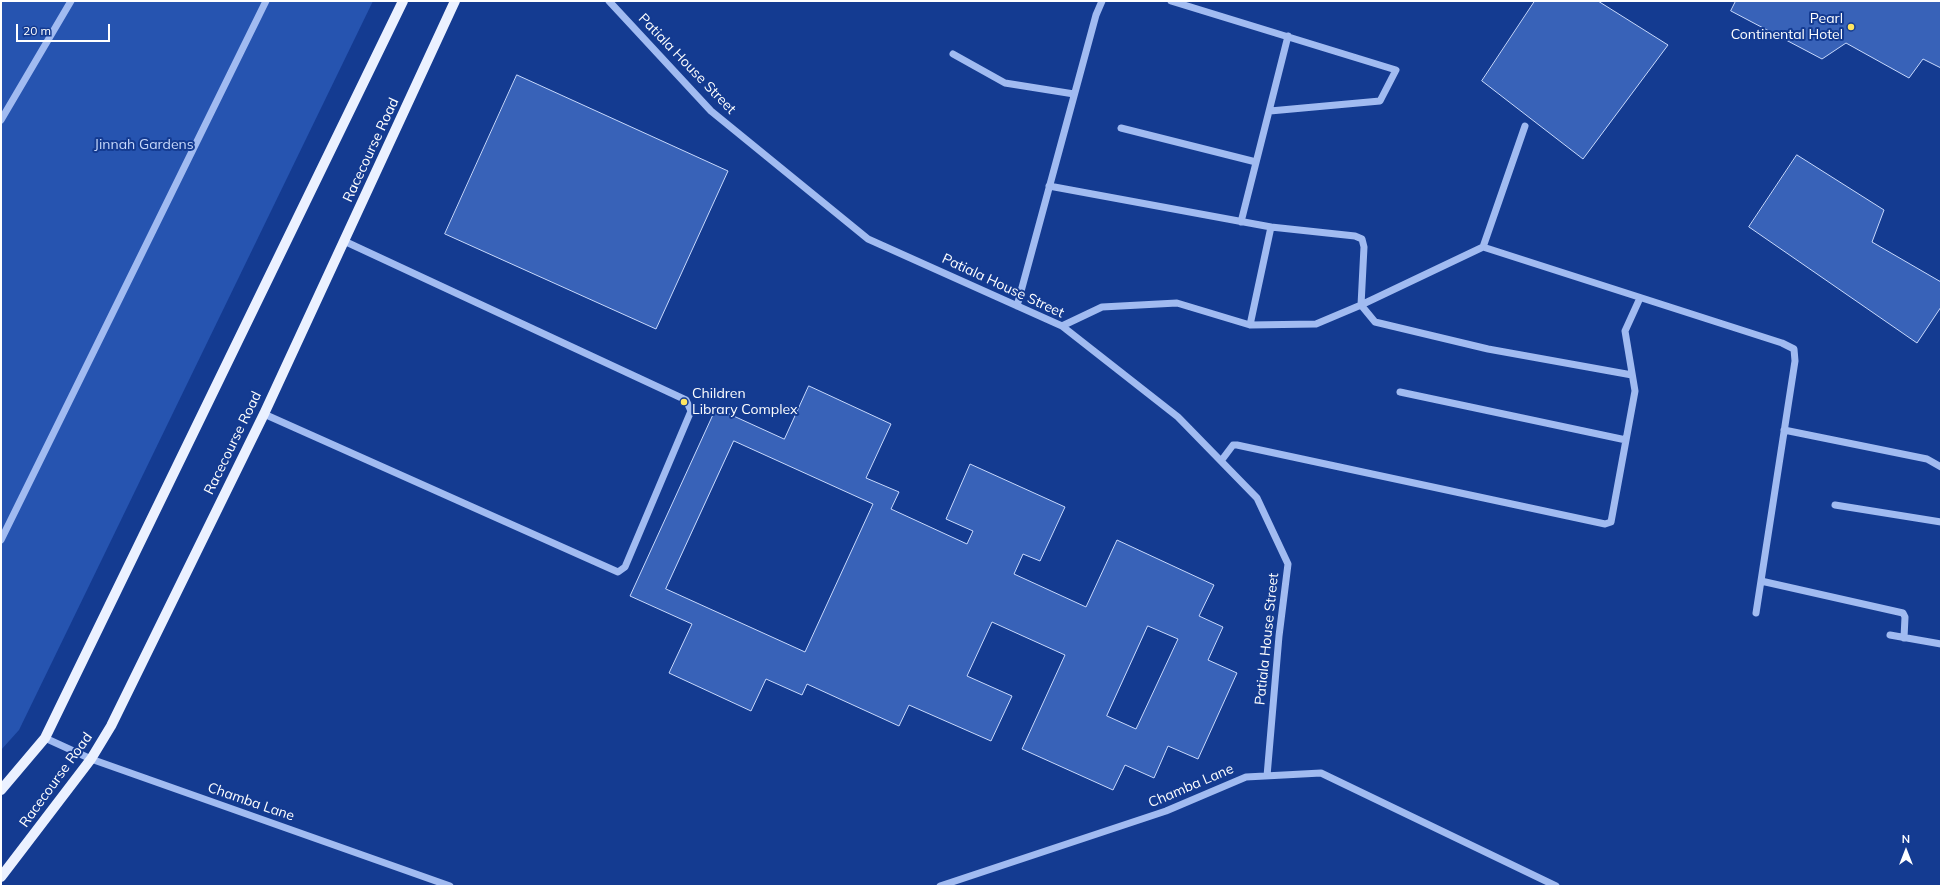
<!DOCTYPE html>
<html>
<head>
<meta charset="utf-8">
<style>
	body { margin:0 }
	#map { position:relative; width:1942px; height:887px; overflow:hidden; background:#143b91; font-family:Mulish,sans-serif }
	canvas { display:block }
	.frame { position:absolute; inset:0; border:2px solid #fff; pointer-events:none }
	.north { position:absolute; left:1886px; top:831px; width:40px; height:40px; -webkit-text-stroke:3px #143b91; paint-order:stroke; rotate:0deg; font-size:11px; font-weight:700; line-height:16px; text-align:center; color:#fff }
	.north::after { content:''; display:block; margin:auto; width:14px; height:18px; background:#fff; clip-path:polygon(50% 0,100% 100%,50% 72%,0 100%) }
	.scale { position:absolute; left:16px; top:24px; width:94px; height:18px; box-sizing:border-box; border:2px solid #fff; border-top:0; padding-left:5px; font-size:12px; line-height:14px; white-space:nowrap; color:#fff; -webkit-text-stroke:3px #143b91; paint-order:stroke }
</style>
</head>
<body>
<div id="map">
<canvas width="1942" height="887"></canvas>
<div class="frame"></div>
<div class="north">N</div>
<div class="scale">20 m</div>
</div>
<script>
const ctx = document.querySelector('canvas').getContext('2d');
ctx.lineJoin = 'round';
function fillPath(path, color) { ctx.fillStyle = color; ctx.fill(path, 'evenodd'); }
function trace(path, color, width, dash) { ctx.strokeStyle = color; ctx.lineWidth = width; ctx.lineCap = dash ? 'butt' : 'round'; ctx.setLineDash(dash || []); ctx.stroke(path); }
function write(font, color, halo, rows, align = 'center') {
  ctx.font = font + ' Mulish,sans-serif'; ctx.lineWidth = 4; ctx.setLineDash([]); ctx.textBaseline = 'middle'; ctx.strokeStyle = halo; ctx.fillStyle = color; for (const [text, x, y, turn = 0] of rows) {
    ctx.save(); ctx.translate(x, y); ctx.rotate((+turn || 0) * Math.PI / 180); ctx.textAlign = isNaN(turn) ? turn : align; if (halo) ctx.strokeText(text, 0, 0); ctx.fillText(text, 0, 0); ctx.restore();
  }
}
fillPath(new Path2D(`
	M1 1H373L19 730 1 750Z`), '#2654b0');
const building = new Path2D(`
	M1535 1H1598L1668 45 1583 159 1482 81Z
	M1736 1H1941V68L1923 59 1909 78 1846 43 1822 59 1731 11Z
	M517 75 728 171 656 329 445 234Z
	M1797 155 1884 210 1872 242 1941 282V307L1917 343 1749 227Z
	M809 386 891 424 866 478 899 492 891 509 967 544 973 531 946 519 970 464 1065 507 1040 561 1023 554 1014 574 1086 607 1117 540 1214 585 1199 616 1223 627 1208 660 1237 673 1198 759 1168 746 1154 778 1125 765 1113 790 1022 749 1065 655 992 622 967 676 1012 696 991 741 909 705 899 726 807 684 802 695 766 679 751 711 669 673 692 624 630 596 716 408 784 439ZM734 441 873 504 805 652 666 589ZM1148 626 1178 639 1136 729 1107 716Z`);
fillPath(building, '#3862b8');
trace(building, '#c8d9fc', 1);
trace(new Path2D(`
	M609 1 711 111 868 239 1062 326 1178 417 1257 498 1288 564 1279 636 1267 776
	M1171 1 1396 70 1380 101 1270 111
	M953 54 1005 83 1074 94
	M1 120 71 1
	M1121 128 1256 162
	M1049 186 1271 227 1250 325
	M1241 222 1288 36
	M1271 227 1355 236 1362 239 1364 247 1361 305 1375 322 1488 349 1632 375
	M1483 247 1525 126
	M1017 306 1096 15 1102 1
	M1062 326 1102 307 1177 303 1250 325 1316 324 1361 305 1483 247 1782 343 1794 349 1795 361 1756 613
	M1400 392 1626 440
	M264 414 618 572 625 567 691 411 686 400 344 241
	M1784 430 1927 459 1941 467
	M1221 461 1233 445H1237L1605 524 1611 522 1635 391 1625 331 1640 298
	M1835 505 1941 522
	M1 540 266 1
	M1761 581 1903 613 1905 617 1904 638
	M1890 635 1941 644
	M45 738 91 759 450 886
	M940 886 1166 811 1246 777 1321 773 1556 886`), '#a1bbf1', 7);
trace(new Path2D(`
	M1 790 45 738 403 1
	M1 877 91 759 111 726 264 414 455 1`), '#ebf1ff', 10);
for (const [x, y, r, color] of [
	[1851,27,4,"#ffe561"],
	[684,402,4,"#ffe561"]
]) { const dot = new Path2D(); dot.arc(x, y, r, 0, 2 * Math.PI); ctx.fillStyle = color; ctx.fill(dot); trace(dot, '#143b91', 1.5); }
write('14px', '#fff', '#143b91', [
	["Pearl",1843,19],
	["Continental Hotel",1843,35],
	["Children",692,394,"left"],
	["Library Complex",692,410,"left"]
], 'right');
write('14px', '#fff', '#143b91', [
	["Patiala House Street",687,64,46],
	["Racecourse Road",371,150,-65],
	["Patiala House Street",1003,286,25],
	["Racecourse Road",233,443,-64],
	["Patiala House Street",1267,639,-84],
	["Racecourse Road",56,780,-54],
	["Chamba Lane",1191,786,-23],
	["Chamba Lane",251,802,19]
]);
write('14px', '#c8d9fc', '#143b91', [
	["Jinnah Gardens",144,145]
]);
</script>
</body>
</html>
